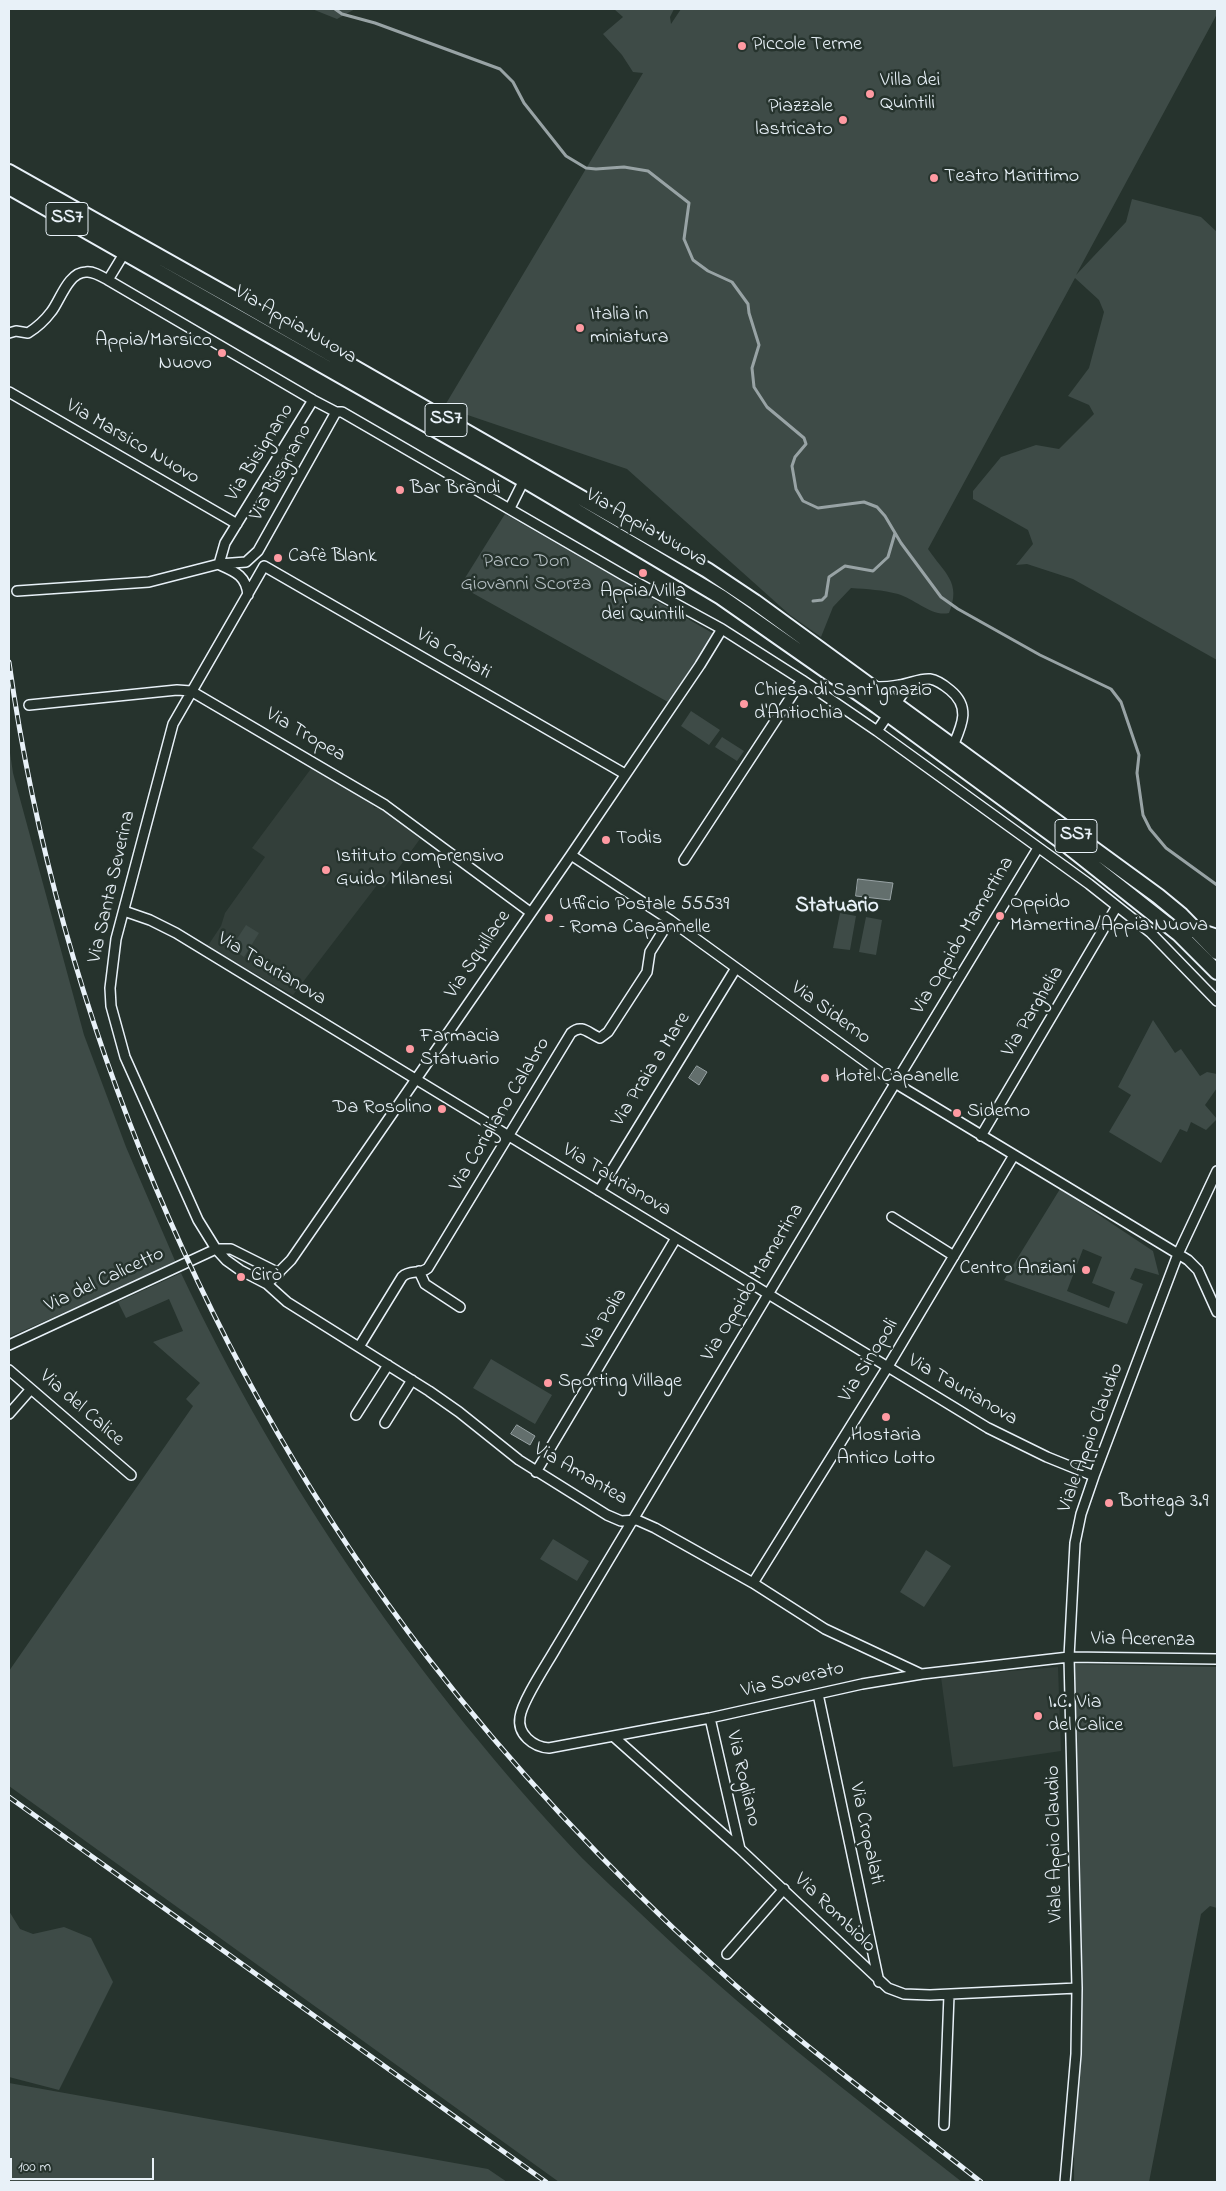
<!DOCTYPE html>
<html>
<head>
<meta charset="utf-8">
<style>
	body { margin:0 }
	#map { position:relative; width:1226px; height:2191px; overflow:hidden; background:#26332d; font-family:"Indie Flower",sans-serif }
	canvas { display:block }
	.frame { position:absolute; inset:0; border:10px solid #e8f1f8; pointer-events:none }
	.scale { position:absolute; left:10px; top:2158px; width:144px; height:22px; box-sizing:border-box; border:2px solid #e8f1f8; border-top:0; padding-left:6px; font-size:15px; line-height:18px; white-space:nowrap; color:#e8f1f8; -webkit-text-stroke:4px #26332d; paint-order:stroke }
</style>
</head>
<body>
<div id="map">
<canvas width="1226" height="2191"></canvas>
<div class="frame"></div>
<div class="scale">100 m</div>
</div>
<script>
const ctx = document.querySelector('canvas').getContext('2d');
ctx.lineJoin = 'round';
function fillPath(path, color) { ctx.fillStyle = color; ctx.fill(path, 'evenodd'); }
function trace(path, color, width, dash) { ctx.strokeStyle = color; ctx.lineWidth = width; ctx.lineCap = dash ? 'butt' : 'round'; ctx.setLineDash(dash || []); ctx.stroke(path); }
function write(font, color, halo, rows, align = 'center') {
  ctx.font = font + ' "Indie Flower",sans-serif'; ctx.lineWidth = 5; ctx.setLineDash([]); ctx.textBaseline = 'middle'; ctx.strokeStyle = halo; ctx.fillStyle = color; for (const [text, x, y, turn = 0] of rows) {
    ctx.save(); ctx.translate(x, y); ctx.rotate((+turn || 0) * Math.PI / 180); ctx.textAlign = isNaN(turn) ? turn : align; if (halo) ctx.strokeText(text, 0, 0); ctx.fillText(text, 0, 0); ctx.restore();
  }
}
fillPath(new Path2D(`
	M313 766 372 801 374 808 381 807 420 839 384 888 378 884 293 995 204 945 209 944 221 926 225 913 265 857 252 848Z
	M1058 1667 1061 1751 953 1767 941 1677Z`), '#333f3a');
fillPath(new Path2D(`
	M312 9H355L337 19Z
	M614 9H674L670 17 671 24 681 9H1217V14L1076 275 1126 222 1132 199 1201 217 1217 232V660L1073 579 1027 564 1016 565 1033 544 1028 530 973 499V491L1001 457 1036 445 1059 449 1094 414 1089 405 1068 396 1089 368 1104 312 1099 300 1075 278 928 549C944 573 962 582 949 613 932 617 915 599 898 594 883 590 867 589 851 588L833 607 821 637 790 615 627 469 444 407 643 73 633 72 622 55 603 34 623 17Z
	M505 514 714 634 668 702 460 586Z
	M691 711 720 730 709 745 681 726Z
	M722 737 744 751 737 761 715 747Z
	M9 746 13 773 84 1035 126 1147 176 1263 9 1337Z
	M840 913 856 916 850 950 833 948Z
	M866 917 882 920 876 955 859 952Z
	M246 925 259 933 244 957 231 948Z
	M1153 1020 1175 1053 1181 1049 1200 1076 1207 1072 1217 1074V1088L1205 1105 1217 1119 1206 1130 1191 1122 1187 1132 1180 1129 1161 1163 1109 1132 1131 1095 1118 1087Z
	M1060 1189 1153 1251 1159 1275 1135 1268 1130 1279 1143 1284 1127 1324 1004 1280ZM1083 1249 1102 1257 1092 1283 1115 1292 1109 1308 1067 1291Z
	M181 1273C282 1487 420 1686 582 1858 601 1877 621 1895 640 1913 741 2010 852 2096 962 2182H559L9 1786V1671L193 1406 186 1399 200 1383 153 1342 183 1331 169 1299 126 1318 118 1302Z
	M491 1359 552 1395 535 1424 473 1388Z
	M553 1539 589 1561 577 1581 540 1559Z
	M926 1550 951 1566 924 1607 900 1592Z
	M1075 1664 1217 1667V1908L1210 1906 1201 1914 1149 2182H1074Z
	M9 1911 20 1929 33 1934 64 1927 91 1938 113 1982 59 2090 9 2077Z
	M9 2083 488 2169 507 2182H9Z`), '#3e4b47');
const water = new Path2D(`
	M858 879 893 883 890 900 856 896Z
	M697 1066 707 1072 699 1085 689 1078Z
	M517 1425 535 1436 530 1445 511 1434Z`);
fillPath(water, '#636f6d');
trace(water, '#98a3a5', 1);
trace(new Path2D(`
	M335 9 342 14 375 23 500 69 513 82 524 103 566 156 586 168 596 169 624 167 648 171 689 203 684 239 693 260 708 271 732 282 748 304 749 313 759 345 752 368 754 387 767 407 804 438 806 444 795 457 792 466 796 489 803 501 818 508 864 502 877 507 885 516 901 543 941 597 958 609 1040 655 1111 689 1121 702 1139 755 1137 773 1143 815 1150 829 1166 848 1217 885
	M813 601 822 600 826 596 829 577 845 566 873 571 888 557 895 533`), '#98a3a5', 3);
const street = new Path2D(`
	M108 280 125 252
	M9 333 16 331 28 333C36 328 45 320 51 312 60 301 68 272 86 272 93 271 101 276 108 280L313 400 336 412H342L625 576 722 629 802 680 877 731 1089 884 1151 933 1217 1001
	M9 392 237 524
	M510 508 524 480
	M219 564 225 543 313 400
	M220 565C236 572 246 576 248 595
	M264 566 173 724 116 939 110 988 111 1006 125 1057 198 1220 216 1249 226 1260 240 1270 267 1284 291 1260 571 855 700 665 722 629
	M264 566 625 774
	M17 591 149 582 219 564 246 562 258 551 336 412
	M872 687C881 687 890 687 899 685 909 684 920 678 930 679 937 680 944 685 950 690 971 707 962 725 953 746
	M29 705 177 690 191 691 385 805 530 912
	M877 731 910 683
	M1038 848 848 1161 556 1648C547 1664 522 1701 520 1717 517 1734 533 1747 549 1748L710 1718 862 1684 922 1674 1069 1657 1217 1659
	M571 855 670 920 895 1083 1188 1260 1198 1270 1217 1312
	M684 860 802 680
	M124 911 150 920 176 933 988 1428 1047 1457 1094 1476
	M981 1136 1117 906
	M599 1191 736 968
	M892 1217 954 1256
	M419 1271 425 1284 460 1307
	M267 1284 287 1302 429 1391 459 1412 519 1460 607 1515 621 1521 637 1520 655 1528 753 1583 825 1629 921 1674
	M9 1345 216 1249H231L279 1273
	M359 1347 402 1277C410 1269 420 1275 428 1268L571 1033C582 1023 589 1034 600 1038L608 1032 647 972 650 952 670 920
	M9 1370 131 1475
	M9 1414 31 1389
	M356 1415 388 1365
	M385 1423 412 1380
	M536 1472 676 1238
	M753 1583 887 1368 1014 1155
	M818 1694 879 1982
	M710 1718 740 1849
	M614 1737 740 1849 888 1988 904 1994 930 1995 1077 1988
	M727 1954 784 1889
	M944 2125 949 1995
	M1065 2182 1076 2054 1077 1988 1069 1657 1075 1543 1081 1514 1094 1476 1178 1254 1217 1171`);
const secondary = new Path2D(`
	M1191 931H1202L1217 936`);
const primary = new Path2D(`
	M9 172 240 302 707 570 755 602 1158 896 1181 915 1217 952
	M9 187 524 480 721 597 877 706 1064 843 1179 934 1217 972`);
trace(street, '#e8f1f8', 12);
trace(secondary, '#e8f1f8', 16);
trace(primary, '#e8f1f8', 18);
trace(street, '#26332d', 9);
trace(secondary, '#26332d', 12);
trace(primary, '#26332d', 14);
const rail = new Path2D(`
	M9 662C59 1017 209 1373 428 1658 513 1768 610 1871 713 1965 798 2043 891 2110 981 2182
	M9 1797 546 2182`);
trace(rail, '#e8f1f8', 5);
trace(rail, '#26332d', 3, [9]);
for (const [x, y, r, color] of [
	[742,46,5,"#ff9aa2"],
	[870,94,5,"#ff9aa2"],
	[843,120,5,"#ff9aa2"],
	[934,178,5,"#ff9aa2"],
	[580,328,5,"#ff9aa2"],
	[222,353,5,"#ff9aa2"],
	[400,490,5,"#ff9aa2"],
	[278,558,5,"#ff9aa2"],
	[643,573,5,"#ff9aa2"],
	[744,704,5,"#ff9aa2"],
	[606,840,5,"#ff9aa2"],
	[326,870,5,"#ff9aa2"],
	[1000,916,5,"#ff9aa2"],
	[549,918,5,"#ff9aa2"],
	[410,1049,5,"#ff9aa2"],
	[825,1078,5,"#ff9aa2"],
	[442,1109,5,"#ff9aa2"],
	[957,1113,5,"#ff9aa2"],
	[1086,1270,5,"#ff9aa2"],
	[241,1277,5,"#ff9aa2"],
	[548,1383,5,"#ff9aa2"],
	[886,1417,5,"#ff9aa2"],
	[1109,1503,5,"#ff9aa2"],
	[1038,1716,5,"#ff9aa2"]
]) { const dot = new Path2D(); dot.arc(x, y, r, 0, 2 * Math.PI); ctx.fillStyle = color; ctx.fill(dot); trace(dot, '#26332d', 2); }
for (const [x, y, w] of [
	[67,219,42],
	[446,420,42],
	[1076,836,42]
]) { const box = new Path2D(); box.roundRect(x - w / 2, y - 16.5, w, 33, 4); ctx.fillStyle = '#26332d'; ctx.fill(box); trace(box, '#e8f1f8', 1); }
write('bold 19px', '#e8f1f8', null, [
	["SS7",67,219],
	["SS7",446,420],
	["SS7",1076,836]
]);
write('20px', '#e8f1f8', '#26332d', [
	["Piccole Terme",752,46],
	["Villa dei",880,82],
	["Quintili",880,105],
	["Piazzale",833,108,"right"],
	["lastricato",833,131,"right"],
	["Teatro Marittimo",944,178],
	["Italia in",590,316],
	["miniatura",590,339],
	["Appia/Marsico",212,342,"right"],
	["Nuovo",212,365,"right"],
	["Bar Brandi",410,490],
	["Cafè Blank",288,558],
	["Appia/Villa",643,593,"center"],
	["dei Quintili",643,616,"center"],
	["Chiesa di Sant'Ignazio",754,692],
	["d'Antiochia",754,715],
	["Todis",616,840],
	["Istituto comprensivo",336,858],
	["Guido Milanesi",336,881],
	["Oppido",1010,904],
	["Mamertina/Appia Nuova",1010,927],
	["Ufficio Postale 55539",559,906],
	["– Roma Capannelle",559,929],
	["Farmacia",420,1038],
	["Statuario",420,1061],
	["Hotel Capanelle",835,1078],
	["Da Rosolino",432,1109,"right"],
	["Siderno",967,1113],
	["Centro Anziani",1076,1270,"right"],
	["Cirò",251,1277],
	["Sporting Village",558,1383],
	["Hostaria",886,1437,"center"],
	["Antico Lotto",886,1460,"center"],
	["Bottega 3.9",1119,1503],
	["I.C. Via",1048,1704],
	["del Calice",1048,1727]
], 'left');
write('20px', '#e8f1f8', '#26332d', [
	["Via Appia Nuova",295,326,30],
	["Via Marsico Nuovo",132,443,30],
	["Via Bisignano",261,453,-58],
	["Via Bisgnano",282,473,-61],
	["Via Appia Nuova",646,529,30],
	["Via Cariati",453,655,30],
	["Via Tropea",305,736,30],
	["Via Santa Severina",113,887,-77],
	["Via Oppido Mamertina",964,936,-59],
	["Via Squillace",479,955,-56],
	["Via Taurianova",271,970,31],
	["Via Parghelia",1034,1012,-59],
	["Via Siderno",830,1014,36],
	["Via Praia a Mare",652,1070,-58],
	["Via Corigliano Calabro",501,1115,-59],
	["Via Taurianova",616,1181,31],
	["Via del Calicetto",105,1281,-25],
	["Via Oppido Mamertina",754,1283,-59],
	["Via Polia",606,1320,-59],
	["Via Sinopoli",870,1361,-58],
	["Via Taurianova",962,1391,30],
	["Via del Calice",81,1409,41],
	["Viale Appio Claudio",1092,1438,-70],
	["Via Amantea",580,1475,30],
	["Via Acerenza",1143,1641,1],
	["Via Soverato",793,1681,-13],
	["Via Rogliano",742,1779,77],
	["Via Cropalati",865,1834,78],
	["Viale Appio Claudio",1056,1844,-91],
	["Via Rombiolo",834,1914,44]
]);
write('20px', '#b5bfc3', '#26332d', [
	["Parco Don",526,563],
	["Giovanni Scorza",526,586]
]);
write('bold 21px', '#e8f1f8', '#26332d', [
	["Statuario",837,908]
]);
</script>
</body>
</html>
